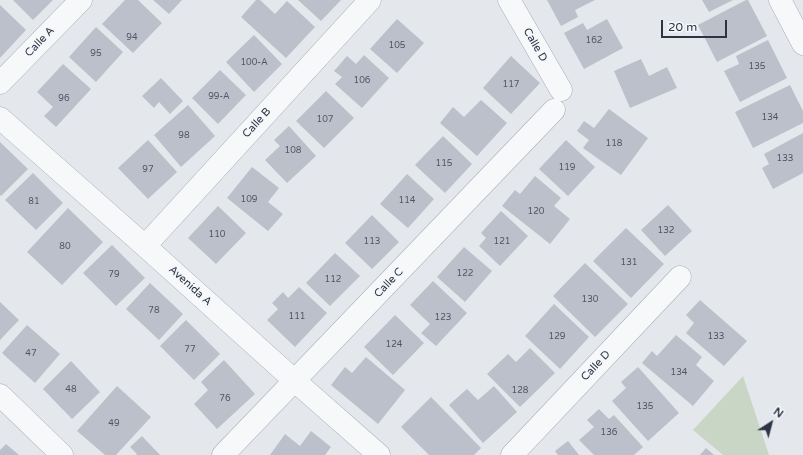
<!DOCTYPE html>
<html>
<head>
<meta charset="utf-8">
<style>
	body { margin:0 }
	#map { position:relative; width:803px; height:455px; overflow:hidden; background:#e4e7ec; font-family:"Varela Round",sans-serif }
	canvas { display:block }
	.north { position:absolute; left:751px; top:403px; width:40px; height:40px; -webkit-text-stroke:3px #f4f6f9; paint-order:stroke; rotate:36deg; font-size:11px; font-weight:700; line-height:16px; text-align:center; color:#2b3445 }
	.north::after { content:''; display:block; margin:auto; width:14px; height:18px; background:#2b3445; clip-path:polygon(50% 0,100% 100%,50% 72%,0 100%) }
	.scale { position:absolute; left:661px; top:20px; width:66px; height:18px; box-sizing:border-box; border:2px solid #2b3445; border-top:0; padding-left:5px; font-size:12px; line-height:14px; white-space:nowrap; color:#2b3445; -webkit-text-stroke:3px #f4f6f9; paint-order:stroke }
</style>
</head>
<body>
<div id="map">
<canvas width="803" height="455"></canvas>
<div class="north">N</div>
<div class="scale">20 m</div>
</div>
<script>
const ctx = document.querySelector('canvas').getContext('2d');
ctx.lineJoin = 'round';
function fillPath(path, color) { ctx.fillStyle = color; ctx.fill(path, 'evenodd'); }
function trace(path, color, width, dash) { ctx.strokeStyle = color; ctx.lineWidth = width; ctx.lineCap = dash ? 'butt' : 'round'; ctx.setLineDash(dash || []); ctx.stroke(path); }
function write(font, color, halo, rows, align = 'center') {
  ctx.font = font + ' "Varela Round",sans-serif'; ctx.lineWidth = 3; ctx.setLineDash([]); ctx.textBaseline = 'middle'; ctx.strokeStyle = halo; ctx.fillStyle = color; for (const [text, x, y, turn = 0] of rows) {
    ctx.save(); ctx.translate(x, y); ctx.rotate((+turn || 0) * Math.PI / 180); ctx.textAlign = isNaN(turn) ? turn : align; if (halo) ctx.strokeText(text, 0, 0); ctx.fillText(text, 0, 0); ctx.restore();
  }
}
fillPath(new Path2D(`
	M743 376 769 455H723L693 430Z`), '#c9d6c5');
fillPath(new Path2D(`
	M13 0H53L33 20Z
	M125 0H138L162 23 133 53 102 24Z
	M153 0H182L169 14Z
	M256 0H260L275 14 287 1 315 27 286 58 241 17Z
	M298 0H341L321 21Z
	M547 0H595L575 10 578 17 561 26Z
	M702 0H733L709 12Z
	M746 0H748L767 36 717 62 698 25Z
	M0 5 26 30 0 58Z
	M397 19 424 43 397 73 370 49Z
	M607 19 623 48 584 69 564 33 583 23 587 30Z
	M96 27 123 52 96 82 69 57Z
	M254 35 282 64 254 92 226 62Z
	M768 40 787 78 740 102 724 71 739 64 736 56Z
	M364 55 389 78 362 108 335 84 342 77 334 71 347 56 356 64Z
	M511 56 540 83 511 114 483 88Z
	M641 59 649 76 667 67 677 88 630 108 614 71Z
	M63 64 91 89 56 127 44 116 53 107 37 92Z
	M220 70 246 95 218 124 192 98Z
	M161 78 183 101 170 114 159 102 154 108 142 96Z
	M790 85 803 111V123L753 148 735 112Z
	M326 91 354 118 324 148 296 121Z
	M481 100 507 123 477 156 440 123 453 107 464 117Z
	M188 105 215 136 181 167 154 135Z
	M609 109 648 138 621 175 583 148 589 140 577 131 584 121 594 128Z
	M289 126 316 156 287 183 265 160 280 146 274 140Z
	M803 133V173L773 189 762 168 769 164 764 154Z
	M443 136 472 164 445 193 415 165Z
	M148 140 177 172 148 199 118 168Z
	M566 140 595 167 568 196 539 169Z
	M0 142 28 169 1 196 0 195Z
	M252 167 279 188 268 202 283 214 268 231 227 198Z
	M33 173 63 203 36 230 5 200Z
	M407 174 434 199 408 228 380 204Z
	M535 176 561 198 554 206 570 219 550 244 502 206 515 190 520 194Z
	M668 205 692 231 665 256 641 230Z
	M218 206 246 233 216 264 188 238Z
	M68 208 103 242 62 285 27 252Z
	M501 211 528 236 500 266 479 246 486 238 481 233Z
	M372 215 399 242 372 269 345 243Z
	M626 228 664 264 631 298 593 261Z
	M112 245 145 278 116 306 83 273Z
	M464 247 492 271 465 302 437 277Z
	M335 253 360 276 330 306 306 283Z
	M585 263 628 304 595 337 553 296Z
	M433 281 467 313 436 346 421 333 430 324 410 305Z
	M150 283 183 314 159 340 126 309Z
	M299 287 327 313 295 347 267 320 278 309 272 303 283 292 288 298Z
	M700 300 747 341 724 366 686 333 694 323 686 315Z
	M0 302 19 320 0 340Z
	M554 304 589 337 560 369 525 336Z
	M395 315 424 343 393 375 364 347Z
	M186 320 220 354 194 380 160 346Z
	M27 325 60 354 35 383 2 353Z
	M676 335 702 357 696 365 714 381 693 406 642 363 652 351 657 356Z
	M530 348 555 373 520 407 487 374 508 354 516 362Z
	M366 357 405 390 378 424 331 385 345 367 352 373Z
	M224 360 255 394 217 429 194 404 208 390 201 382Z
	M71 361 100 392 72 419 43 389Z
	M638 367 679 413 648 441 612 401 626 388 621 382Z
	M117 386 151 417 116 455H105L77 431Z
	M494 386 517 412 483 443 449 405 467 389 478 400Z
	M431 397 481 448 474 455H429L401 427Z
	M599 409 609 419 614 415 643 447 634 455H594L579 440 594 427 587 420Z
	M311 431 331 447 325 455H270L285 434 300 446Z
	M142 436 160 455H136L137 454 130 447Z
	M568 441 579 455H558L555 451Z
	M6 444 19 455H0V450Z
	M706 448 714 455H700Z`), '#bbc0ca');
const minor = new Path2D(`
	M509 0 561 90
	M780 0 803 44
	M0 83 81 0
	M0 118 145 246 295 381 379 455
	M145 246 370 0
	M0 395 62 455
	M223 455 554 110
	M512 455 680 277`);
trace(minor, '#a9aeb7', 23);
trace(minor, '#f7f8fa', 22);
write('9px', '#4f5766', null, [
	["94",132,38],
	["162",594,41],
	["105",397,46],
	["95",96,54],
	["100-A",254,63],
	["135",757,67],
	["106",362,81],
	["117",511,85],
	["99-A",219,97],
	["96",64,99],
	["134",770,118],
	["107",325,120],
	["98",184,136],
	["118",614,144],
	["108",293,151],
	["133",785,159],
	["115",444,164],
	["119",567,168],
	["97",148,170],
	["109",249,200],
	["114",407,201],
	["81",34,202],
	["120",536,212],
	["132",666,231],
	["110",217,235],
	["113",372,242],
	["121",502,242],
	["80",65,247],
	["131",629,263],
	["122",465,274],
	["79",114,275],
	["112",333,280],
	["130",590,300],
	["78",154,311],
	["111",297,317],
	["123",443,318],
	["129",557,337],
	["133",716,337],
	["124",394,345],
	["77",190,350],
	["47",31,354],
	["134",679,373],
	["48",71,390],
	["128",520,391],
	["76",225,399],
	["135",645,407],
	["49",114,424],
	["136",609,433]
]);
write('11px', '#2b3445', '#f4f6f9', [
	["Calle A",40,42,-46],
	["Calle D",535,45,60],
	["Calle B",257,123,-48],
	["Calle C",389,283,-46],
	["Avenida A",190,286,42],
	["Calle D",596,366,-47]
]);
</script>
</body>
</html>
